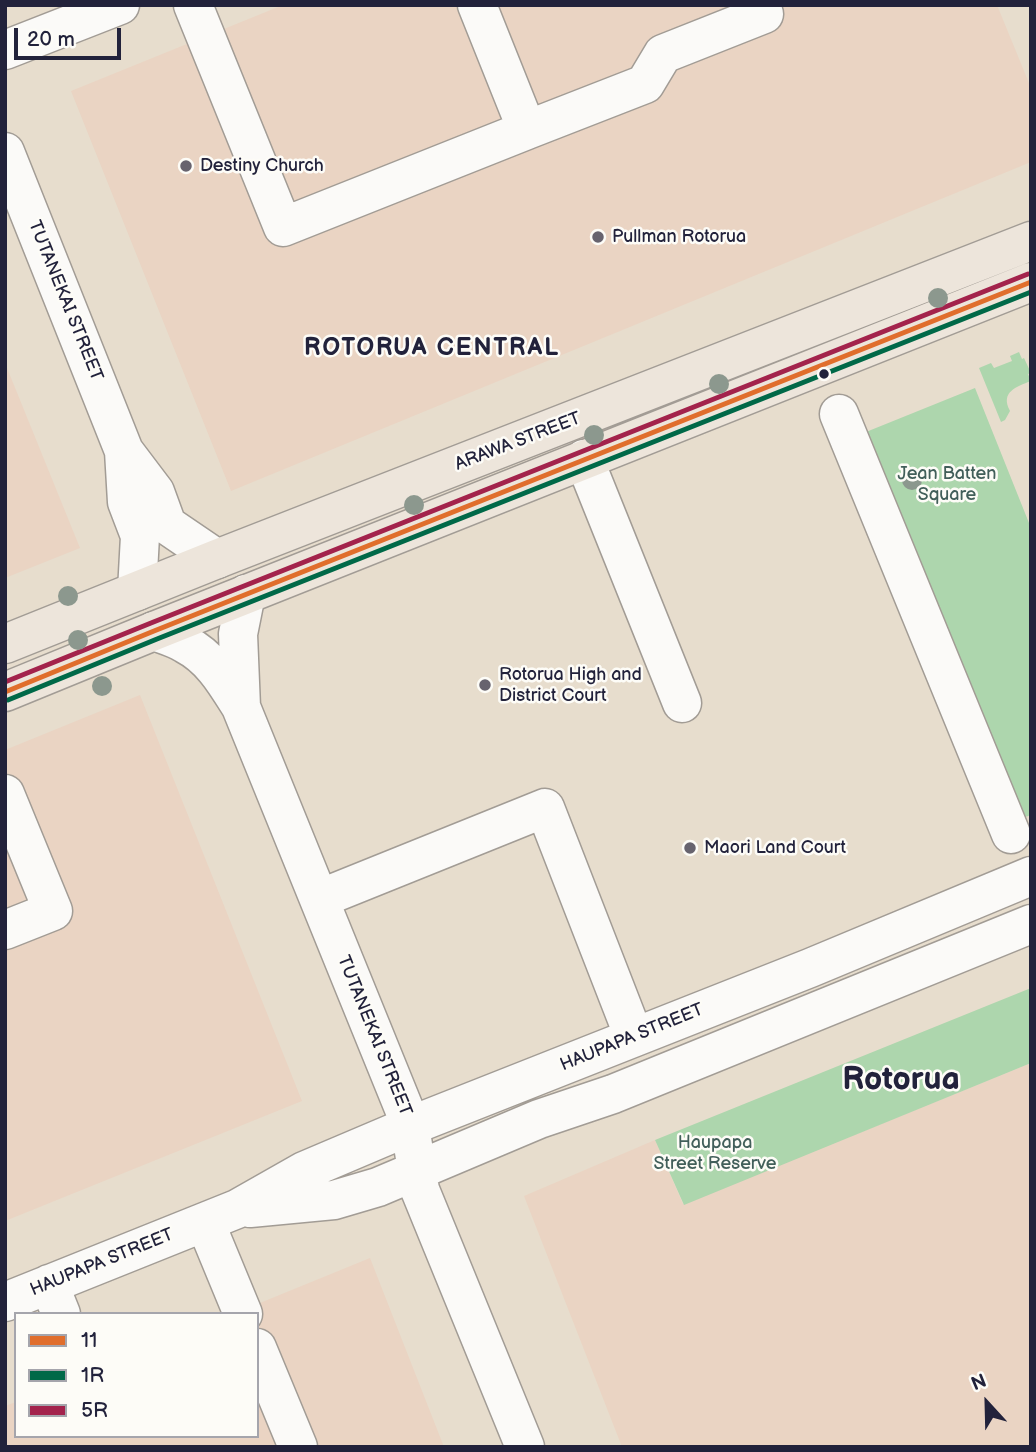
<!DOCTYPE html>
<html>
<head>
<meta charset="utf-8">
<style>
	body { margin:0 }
	#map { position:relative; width:1036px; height:1452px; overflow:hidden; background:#e7ddcd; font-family:"Balsamiq Sans",sans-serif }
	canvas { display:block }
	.frame { position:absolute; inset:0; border:7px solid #22223b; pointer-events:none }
	.legend { position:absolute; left:14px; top:1312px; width:245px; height:126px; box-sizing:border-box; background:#fdfcf7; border:2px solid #a5a5ac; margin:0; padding:9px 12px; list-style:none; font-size:21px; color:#22223b }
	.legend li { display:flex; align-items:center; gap:14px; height:35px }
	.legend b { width:35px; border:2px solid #a5a5ac }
	.north { position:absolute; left:952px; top:1368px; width:70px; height:70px; -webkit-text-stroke:5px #fdfcf7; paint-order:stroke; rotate:338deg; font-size:19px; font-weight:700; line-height:28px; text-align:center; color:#22223b }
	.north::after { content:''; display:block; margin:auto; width:24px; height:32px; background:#22223b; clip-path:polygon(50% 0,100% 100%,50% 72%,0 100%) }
	.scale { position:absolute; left:14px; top:28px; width:107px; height:32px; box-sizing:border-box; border:4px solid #22223b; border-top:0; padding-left:9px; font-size:21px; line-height:24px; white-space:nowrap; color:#22223b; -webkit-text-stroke:5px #fdfcf7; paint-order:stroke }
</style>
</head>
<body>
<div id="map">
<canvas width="1036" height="1452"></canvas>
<div class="frame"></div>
<ul class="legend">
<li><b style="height:9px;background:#e06e2c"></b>11</li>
<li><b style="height:9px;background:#006948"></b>1R</li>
<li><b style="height:9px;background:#a3234c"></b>5R</li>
</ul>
<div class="north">N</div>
<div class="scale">20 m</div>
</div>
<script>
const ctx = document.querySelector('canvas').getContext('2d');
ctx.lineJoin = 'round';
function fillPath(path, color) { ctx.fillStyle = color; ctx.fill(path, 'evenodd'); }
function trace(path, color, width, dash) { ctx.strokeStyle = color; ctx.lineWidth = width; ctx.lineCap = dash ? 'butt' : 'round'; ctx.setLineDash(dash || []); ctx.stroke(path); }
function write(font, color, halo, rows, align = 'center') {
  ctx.font = font + ' "Balsamiq Sans",sans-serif'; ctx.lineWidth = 5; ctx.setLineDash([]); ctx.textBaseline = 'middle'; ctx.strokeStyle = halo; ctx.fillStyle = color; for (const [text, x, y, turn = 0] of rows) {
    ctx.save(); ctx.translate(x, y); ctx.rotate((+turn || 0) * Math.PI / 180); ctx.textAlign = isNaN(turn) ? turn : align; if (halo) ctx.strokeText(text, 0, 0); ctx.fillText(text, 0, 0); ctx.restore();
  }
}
fillPath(new Path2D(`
	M283 5H997L1031 88V162L231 491 71 91Z
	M5 363 80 548 5 578Z
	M140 695 302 1101 5 1221V750Z
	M1031 1063V1447H622L524 1196 655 1140 683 1204Z
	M370 1258 444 1447H5V1406L16 1402V1436H257V1314H233Z`), '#ead4c3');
fillPath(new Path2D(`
	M1019 352 1022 359 1024 358 1031 373 1028 374 1031 381C1016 387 1000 392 1010 411L1005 420 1001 422 979 368 991 363 994 368 1012 361 1010 356Z
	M975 388 1031 528V815L1017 820 861 434Z
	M1031 988V1063L684 1205 655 1140Z`), '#add6ad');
const minor = new Path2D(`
	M193 5 283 227 527 130
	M477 5 527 130 645 84 663 54 764 14 760 5
	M5 50 120 5
	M5 152 124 451 155 492 167 525 217 559
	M839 414 1011 834
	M124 451 127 502 140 536 137 591
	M584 459 682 703
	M154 631C164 635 176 638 185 644 212 658 226 683 241 707L405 1111 410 1126 420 1190 525 1447
	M241 707 238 634 246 594
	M5 794 53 911 5 930
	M319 899 545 808 634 1037
	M250 1208 334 1200 378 1187 539 1119 613 1094 1031 924
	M205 1222 243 1314
	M49 1284 61 1314
	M5 1302 237 1209 304 1171 410 1126 810 968 1031 876
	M257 1348 298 1447`);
const major = new Path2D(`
	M5 644 217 559 1031 241
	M5 692 154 631 1031 282`);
trace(minor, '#a29c95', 41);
trace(major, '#a29c95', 41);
trace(minor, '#fbfaf8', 38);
trace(major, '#ede5db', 38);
trace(new Path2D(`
	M5 692 154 631 1031 282`), '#e06e2c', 5);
trace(new Path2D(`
	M8 700 157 639 1031 292`), '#006948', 5);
trace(new Path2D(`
	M5 682 151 623 1028 274`), '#a3234c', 5);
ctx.fillStyle = '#8c988e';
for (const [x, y] of [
	[938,298],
	[719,384],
	[594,435],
	[912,480],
	[414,505],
	[68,596],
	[78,640],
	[102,686]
]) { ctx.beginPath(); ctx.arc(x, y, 10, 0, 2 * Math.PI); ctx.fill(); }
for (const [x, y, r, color] of [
	[186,166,7,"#67636e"],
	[598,237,7,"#67636e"],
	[824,374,6,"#22223b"],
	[485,685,7,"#67636e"],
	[690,848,7,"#67636e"]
]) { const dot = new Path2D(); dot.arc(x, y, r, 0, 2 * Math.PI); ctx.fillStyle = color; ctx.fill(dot); trace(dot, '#fdfcf7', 2.5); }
write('18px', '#22223b', '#fdfcf7', [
	["Destiny Church",200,166],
	["Pullman Rotorua",612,237],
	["Rotorua High and",499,675],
	["District Court",499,696],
	["Maori Land Court",704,848]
], 'left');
write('18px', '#22223b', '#fdfcf7', [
	["TUTANEKAI STREET",65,301,68],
	["ARAWA STREET",518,442,-21],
	["TUTANEKAI STREET",374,1036,68],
	["HAUPAPA STREET",632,1038,-22],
	["HAUPAPA STREET",102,1263,-22]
]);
write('18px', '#425f5a', '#fdfcf7', [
	["Jean Batten",947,474],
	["Square",947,495],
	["Haupapa",715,1143],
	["Street Reserve",715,1164]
]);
ctx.letterSpacing = '2px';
write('bold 24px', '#22223b', '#fdfcf7', [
	["ROTORUA CENTRAL",432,349]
]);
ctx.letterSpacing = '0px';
write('bold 32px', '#22223b', '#fdfcf7', [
	["Rotorua",901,1081]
]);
</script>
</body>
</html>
